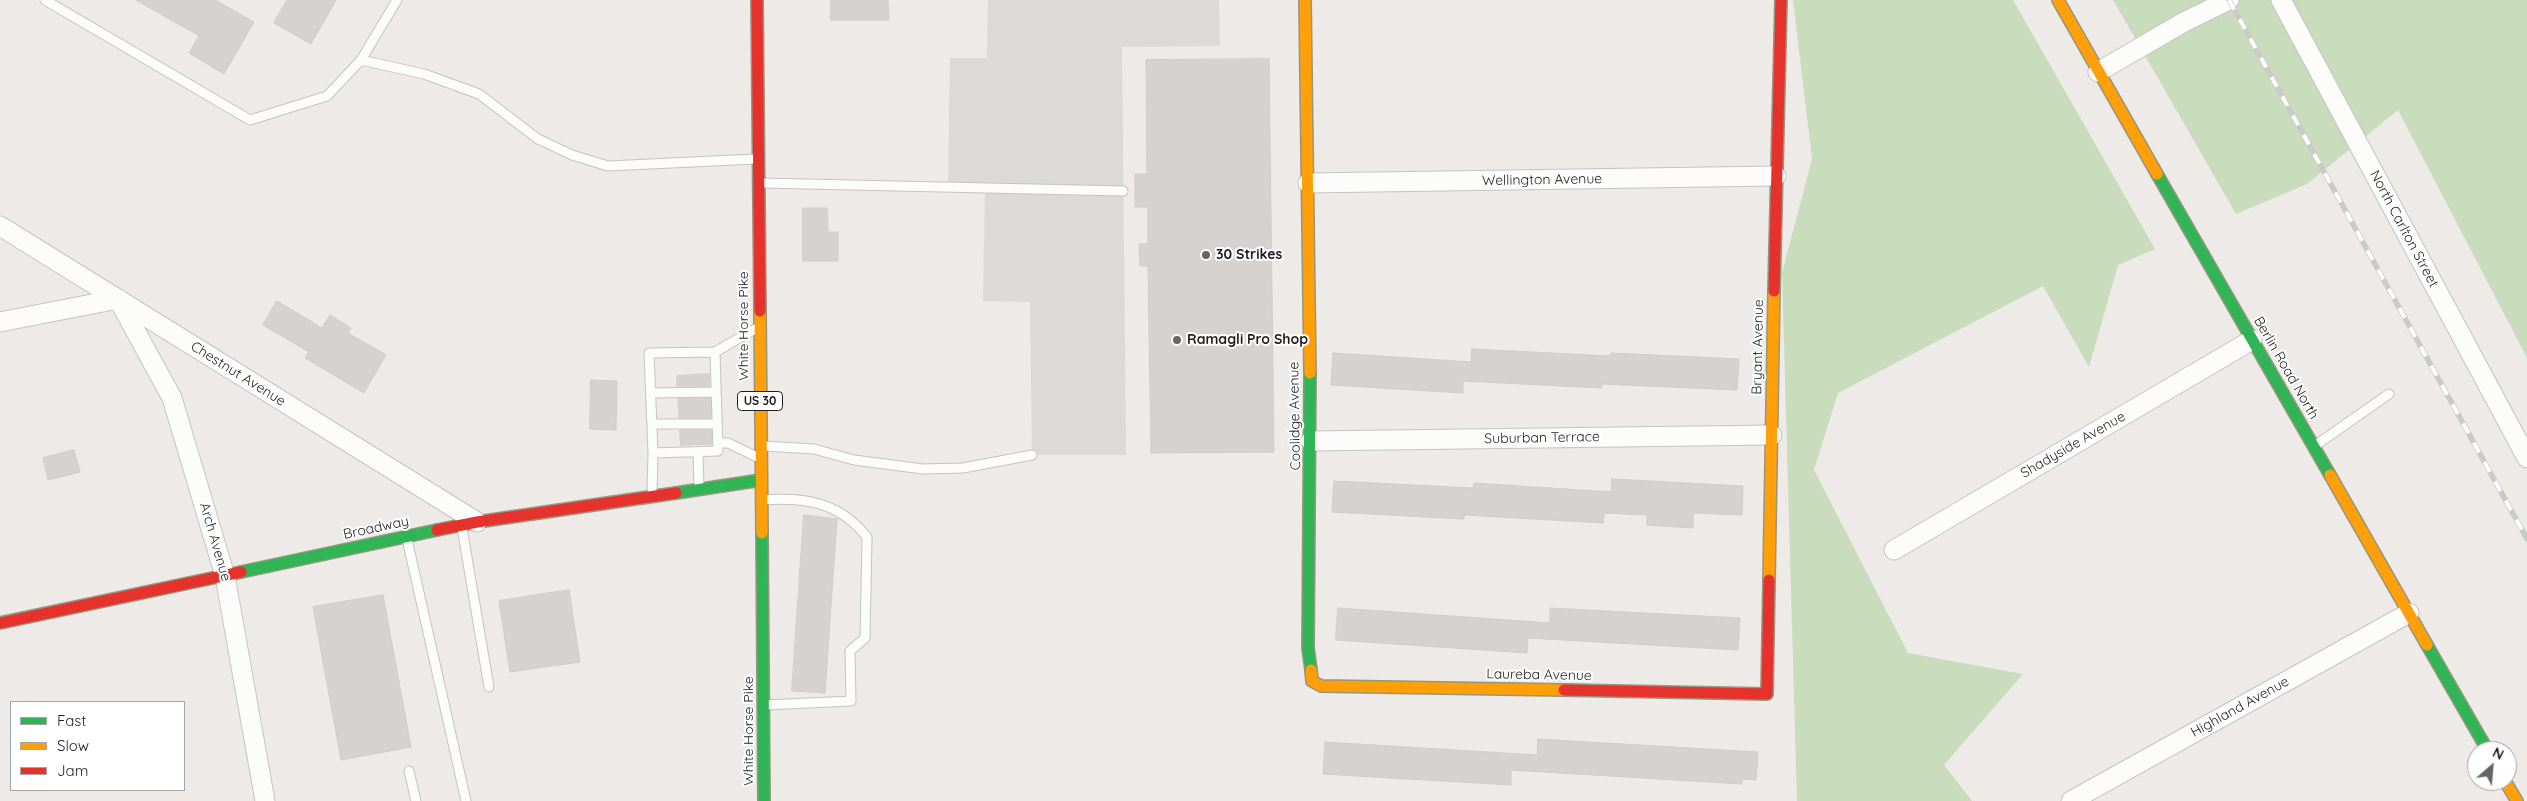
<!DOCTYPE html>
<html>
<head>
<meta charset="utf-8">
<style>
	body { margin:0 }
	#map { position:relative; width:2527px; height:801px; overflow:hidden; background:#edeae7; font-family:Quicksand,sans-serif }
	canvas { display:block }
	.legend { position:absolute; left:10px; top:701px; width:175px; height:90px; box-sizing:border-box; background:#fff; border:1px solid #a5a5a5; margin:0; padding:6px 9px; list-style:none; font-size:15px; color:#1e1e1e }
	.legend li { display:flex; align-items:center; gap:10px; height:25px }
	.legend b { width:25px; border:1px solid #a5a5a5 }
	.north { position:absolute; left:2467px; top:741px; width:50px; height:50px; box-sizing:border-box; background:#fff; border:1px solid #a5a5a5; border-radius:50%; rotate:27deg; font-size:14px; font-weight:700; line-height:20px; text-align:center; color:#1e1e1e }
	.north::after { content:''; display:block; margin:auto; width:18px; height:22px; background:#666564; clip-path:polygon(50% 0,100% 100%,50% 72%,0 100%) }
</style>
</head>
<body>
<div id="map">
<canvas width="2527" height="801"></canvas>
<ul class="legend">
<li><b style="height:6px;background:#30b455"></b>Fast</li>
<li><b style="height:6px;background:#ff9f0a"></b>Slow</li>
<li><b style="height:6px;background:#e5322d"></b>Jam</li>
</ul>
<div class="north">N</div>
</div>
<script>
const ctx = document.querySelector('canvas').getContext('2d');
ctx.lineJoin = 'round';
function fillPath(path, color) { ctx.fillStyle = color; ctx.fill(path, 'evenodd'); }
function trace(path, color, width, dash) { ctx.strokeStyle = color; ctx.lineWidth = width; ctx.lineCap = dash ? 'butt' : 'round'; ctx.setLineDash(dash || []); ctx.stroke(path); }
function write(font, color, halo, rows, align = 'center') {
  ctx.font = font + ' Quicksand,sans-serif'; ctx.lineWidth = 4; ctx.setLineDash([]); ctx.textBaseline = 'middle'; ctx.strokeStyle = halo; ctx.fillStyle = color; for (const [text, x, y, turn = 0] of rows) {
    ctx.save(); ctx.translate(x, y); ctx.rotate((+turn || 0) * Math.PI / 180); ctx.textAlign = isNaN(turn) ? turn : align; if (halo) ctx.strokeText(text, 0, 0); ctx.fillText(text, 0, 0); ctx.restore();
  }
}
fillPath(new Path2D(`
	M988 0H1219L1220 46 1122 47 1126 455H1032L1030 302 983 301 985 188 948 187 950 58H987Z`), '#dbdad8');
fillPath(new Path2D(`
	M1793 0H2013L2155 249 2118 265 2089 367 2043 286 1838 393 1814 470 1908 653 2023 674 1944 765 1972 801H1797L1782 273 1812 159Z
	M2113 0H2527V358L2398 110 2307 184 2236 214Z`), '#c9dcbb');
const building = new Path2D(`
	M136 0H215L254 22 224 74 189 53 199 36Z
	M287 0H336L311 44 274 23Z
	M831 0H888L889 20H831Z
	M1269 59 1274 452 1151 453 1148 266H1140L1139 244H1148V207H1135V174H1147L1146 60Z
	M803 208H827L828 232H838V261H803Z
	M277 301 322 328 330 315 351 328 348 333 386 355 364 393 305 358 309 352 263 325Z
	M1472 349 1610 356 1611 353 1739 359 1737 390 1602 384 1601 388 1463 381V393L1331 385 1333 353 1471 362Z
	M709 374 710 386H677V376Z
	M591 380 617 381 616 430 590 429Z
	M710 398 711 418H679L678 399Z
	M680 430H711L712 444 681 445Z
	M74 450 80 472 48 480 43 458Z
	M1612 479 1743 486 1742 515 1693 513V528L1647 525V515L1604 513 1603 523 1464 515V519L1332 512 1334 481 1473 488 1474 483 1611 492Z
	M804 515 837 519 825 693 792 691Z
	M569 590 580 662 510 672 499 601Z
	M383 595 411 747 341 760 313 607Z
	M1338 608 1550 623V608L1740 618 1738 650 1528 638 1527 653 1336 640Z
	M1538 739 1758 752 1756 780 1742 779V784L1511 770V785L1323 774 1325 742 1537 755Z`);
fillPath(building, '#d5d2d0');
trace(building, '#d0ccc8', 1);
const lane = new Path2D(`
	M45 0 250 120 327 96 361 60 397 0
	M361 60 424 74 479 94 538 139 572 155 608 166 755 159
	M761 183 1123 191
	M715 352 718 451 653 453 649 353 715 352 755 329
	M651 393 716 392
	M652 424H717
	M718 443H728L757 457
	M2316 445 2389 394
	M764 446 814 449 854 460 923 469 963 468 1032 455
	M698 452 699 487
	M652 493 653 453
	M763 500C806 497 839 502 867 537L865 638 850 651 851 701 766 705
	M462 528 489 687
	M407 539 466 801
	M409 771 416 801`);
const street = new Path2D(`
	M2281 0 2527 458
	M2098 72 2184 22 2229 0
	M1308 183 1776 176
	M0 226 477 522
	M0 322 118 299 172 398 225 576 265 801
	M1311 441 1772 435
	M1894 550 2252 340
	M2071 801 2409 613`);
const fast = new Path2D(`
	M2157 174 2330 475
	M1310 373 1308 648 1311 670
	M676 493 761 480
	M762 533 764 801
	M241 572 437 530
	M2427 645 2488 751`);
const slow = new Path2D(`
	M1305 0 1310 373
	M2058 0 2157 174
	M760 311 762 533
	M2330 475 2427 645
	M1769 580 1774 291
	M1311 670 1312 681 1321 686 1564 690
	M2505 781 2517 801`);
const jam = new Path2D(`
	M757 0 760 311
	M1774 291 1781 0
	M437 530 477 522 676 493
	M0 623 241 572
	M1564 690 1767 694 1769 580`);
trace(lane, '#c5c4c3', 11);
trace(street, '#c5c4c3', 21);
trace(fast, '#97967e', 14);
trace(slow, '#97967e', 14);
trace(jam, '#97967e', 14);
trace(lane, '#fcfcfb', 9);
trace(street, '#fcfcfb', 19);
trace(fast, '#30b455', 11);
trace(slow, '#ff9f0a', 11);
trace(jam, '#e5322d', 11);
const rail = new Path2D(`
	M2229 0 2527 539`);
trace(rail, '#cacac9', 5.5);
trace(rail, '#fff', 4, [11]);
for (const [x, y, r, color] of [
	[1206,255,5,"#666564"],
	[1177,340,5,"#666564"]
]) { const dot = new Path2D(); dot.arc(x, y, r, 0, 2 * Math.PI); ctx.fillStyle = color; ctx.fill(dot); trace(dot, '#fff', 2); }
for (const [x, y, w] of [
	[760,401,45]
]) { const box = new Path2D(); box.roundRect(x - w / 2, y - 9.5, w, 19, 4); ctx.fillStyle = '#fff'; ctx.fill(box); trace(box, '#1e1e1e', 1); }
write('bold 12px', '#1e1e1e', null, [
	["US 30",760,401]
]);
write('14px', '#1e1e1e', '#fff', [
	["Wellington Avenue",1542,180,-1],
	["North Carlton Street",2404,229,62],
	["White Horse Pike",744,326,-90],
	["Bryant Avenue",1758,347,-89],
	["Berlin Road North",2286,368,60],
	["Chestnut Avenue",238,374,32],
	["Coolidge Avenue",1295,416,-91],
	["Suburban Terrace",1542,438,-1],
	["Shadyside Avenue",2073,445,-30],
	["Broadway",376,528,-12],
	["Arch Avenue",215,542,74],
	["Laureba Avenue",1539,675,1],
	["Highland Avenue",2240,707,-29],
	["White Horse Pike",749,731,-90]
]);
write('bold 14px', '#1e1e1e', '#fff', [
	["30 Strikes",1216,255],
	["Ramagli Pro Shop",1187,340]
], 'left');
</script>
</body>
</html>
